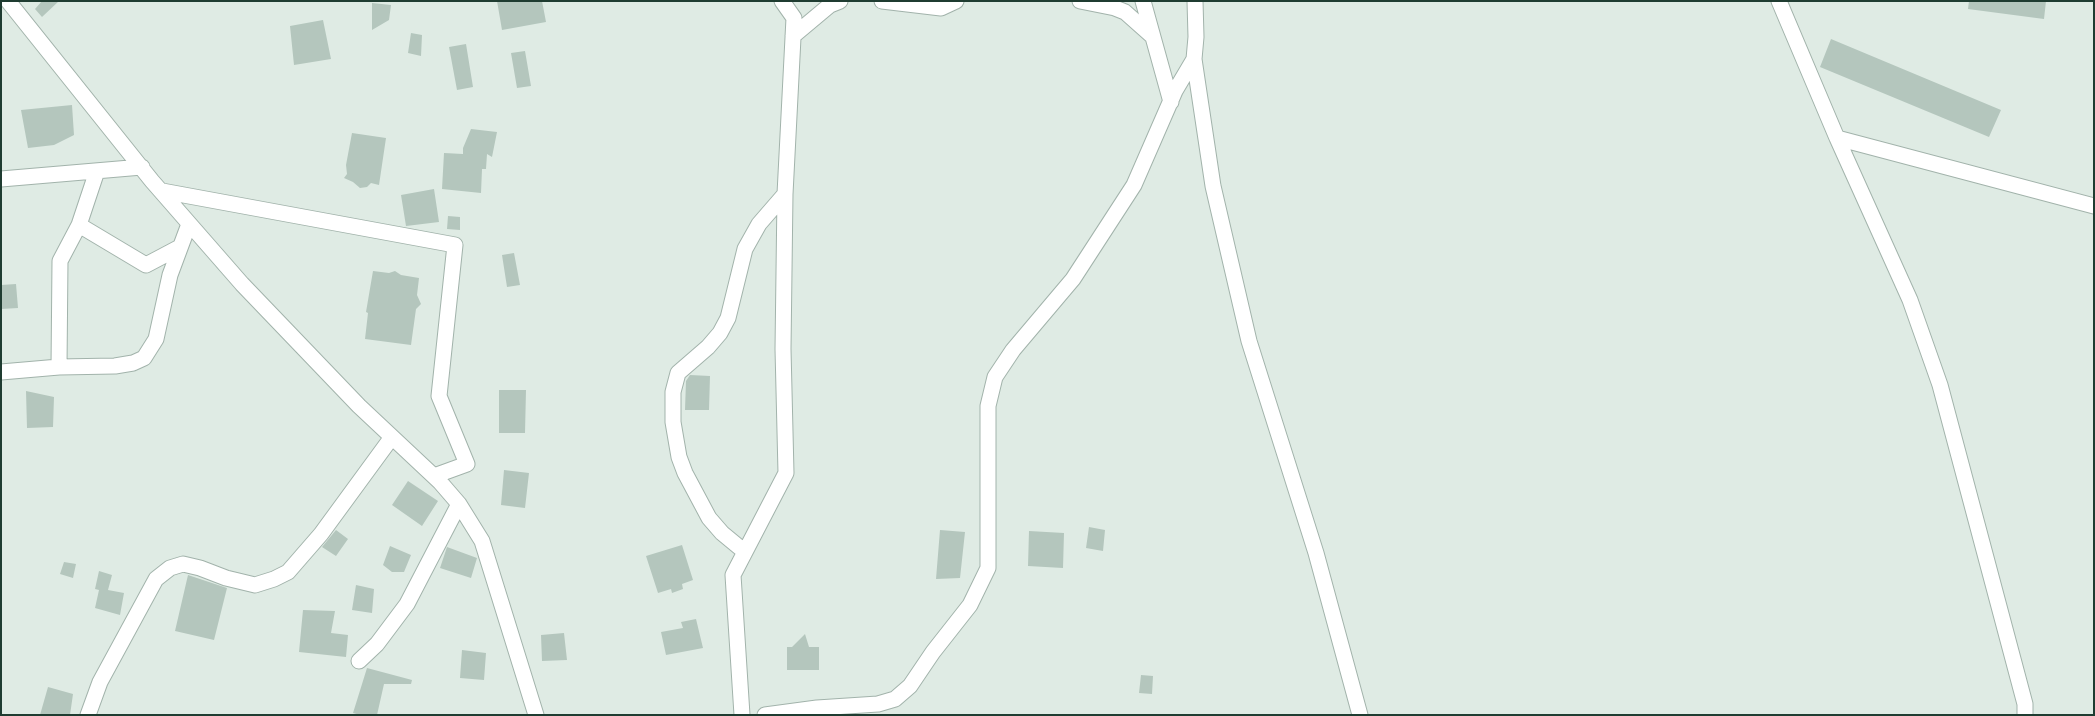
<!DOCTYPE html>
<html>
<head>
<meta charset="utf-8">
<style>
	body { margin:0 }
	#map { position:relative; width:2095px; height:716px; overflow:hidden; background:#dfebe4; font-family:"Source Sans 3",sans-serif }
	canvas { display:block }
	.frame { position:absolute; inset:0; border:2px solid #1f3c31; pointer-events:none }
</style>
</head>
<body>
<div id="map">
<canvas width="2095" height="716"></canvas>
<div class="frame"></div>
</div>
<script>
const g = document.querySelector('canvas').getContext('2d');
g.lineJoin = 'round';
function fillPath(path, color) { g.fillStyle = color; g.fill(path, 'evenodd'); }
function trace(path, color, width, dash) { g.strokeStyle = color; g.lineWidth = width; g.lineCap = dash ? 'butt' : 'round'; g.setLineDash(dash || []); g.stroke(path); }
fillPath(new Path2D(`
	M 42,1 L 59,1 L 42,17 L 35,9 Z
	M 497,1 L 542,1 L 546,22 L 502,30 Z
	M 1969,1 L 2046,1 L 2044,19 L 1968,9 Z
	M 372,3 L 391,5 L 389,20 L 372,30 Z
	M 323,20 L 331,59 L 294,65 L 290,26 Z
	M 411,33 L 422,35 L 421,56 L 408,53 Z
	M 1831,39 L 2001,110 L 1989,137 L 1820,67 Z
	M 466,44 L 473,87 L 457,90 L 449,47 Z
	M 525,51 L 531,86 L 517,88 L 511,53 Z
	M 72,105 L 74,135 L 54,145 L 28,148 L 21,110 Z
	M 471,129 L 497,132 L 492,157 L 487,154 L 486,169 L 482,169 L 481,193 L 442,189 L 444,153 L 463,154 L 463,148 Z
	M 352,133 L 386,138 L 379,185 L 371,183 L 367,187 L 360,188 L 353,182 L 344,178 L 347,174 L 346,165 Z
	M 434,189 L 439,222 L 406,226 L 401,195 Z
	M 448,216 L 460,217 L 460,230 L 447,229 Z
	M 514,253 L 520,285 L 507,287 L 502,255 Z
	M 373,271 L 389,273 L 395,271 L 401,275 L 419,278 L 417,295 L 421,304 L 416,309 L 411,345 L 365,339 L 368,313 L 366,312 Z
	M 16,284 L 18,308 L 1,309 L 1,285 Z
	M 690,375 L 710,376 L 709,410 L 685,410 L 686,381 Z
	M 499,390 L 526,390 L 525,433 L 499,433 Z
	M 26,391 L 54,397 L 53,427 L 27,428 Z
	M 504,470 L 529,473 L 525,508 L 501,505 Z
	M 408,481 L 438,501 L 422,526 L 392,505 Z
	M 1089,527 L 1105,530 L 1103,551 L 1086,548 Z
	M 336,530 L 348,539 L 336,556 L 322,547 Z
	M 940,530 L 965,532 L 960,578 L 936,579 Z
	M 1029,531 L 1064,533 L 1063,568 L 1028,566 Z
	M 682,545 L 693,580 L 682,584 L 683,589 L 672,593 L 671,589 L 658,593 L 646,556 Z
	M 390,546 L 411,555 L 404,572 L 392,572 L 383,565 Z
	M 447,547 L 477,558 L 471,578 L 440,568 Z
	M 64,562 L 76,564 L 73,578 L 60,574 Z
	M 99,571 L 112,575 L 108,590 L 124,593 L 120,615 L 95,608 L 99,590 L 95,589 Z
	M 188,575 L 227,588 L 214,640 L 175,631 Z
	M 356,585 L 374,589 L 372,613 L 352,610 Z
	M 303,610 L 335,611 L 331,633 L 348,635 L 346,657 L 299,652 Z
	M 696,619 L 703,648 L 666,655 L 661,632 L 683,628 L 681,622 Z
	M 564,633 L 567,660 L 542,661 L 541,635 Z
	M 805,634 L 809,647 L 819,647 L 819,670 L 787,670 L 787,647 L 792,647 Z
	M 462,650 L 486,653 L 484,680 L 460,678 Z
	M 367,668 L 412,680 L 411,684 L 384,684 L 377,715 L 360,715 L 353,713 Z
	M 1141,675 L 1153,676 L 1152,694 L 1139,693 Z
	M 48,687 L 73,694 L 70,715 L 40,715 Z`), '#b4c6bd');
const minor = new Path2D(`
	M 8,1 L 152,181 L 242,284 L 359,406 L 440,482 L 459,504 L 482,541 L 536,715
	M 882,1 L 941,8 L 956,1
	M 1080,1 L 1115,8 L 1125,12 L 1152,36
	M 1143,1 L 1171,102
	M 1779,1 L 1837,138 L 1910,300 L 1940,385 L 2025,704 L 2025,715
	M 793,36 L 830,5 L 840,1
	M 1194,59 L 1213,186 L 1249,341 L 1316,553 L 1360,715
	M 1837,138 L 2094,206
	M 97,171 L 79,225 L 146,265 L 180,247
	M 1,179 L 142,167
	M 162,191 L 455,245 L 439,396 L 467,464 L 434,476
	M 59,367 L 60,261 L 79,225
	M 1,372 L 59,367 L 115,366 L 133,363 L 144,358 L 156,339 L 170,275 L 189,224
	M 745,552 L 722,533 L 709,518 L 685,473 L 679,457 L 673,422 L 673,392 L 678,373 L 708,347 L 720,333 L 728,318 L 745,249 L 759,224 L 785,194
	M 359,661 L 377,644 L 407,604 L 459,504
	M 88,715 L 100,682 L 156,579 L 170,568 L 183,564 L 200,568 L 226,578 L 255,585 L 274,579 L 288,572 L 321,534 L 392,437
	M 742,715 L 733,575 L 786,473 L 783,349 L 785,194 L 794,18 L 782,1
	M 765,715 L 817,708 L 878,704 L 895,699 L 910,686 L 933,652 L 970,605 L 988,568 L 988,406 L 995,377 L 1013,350 L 1073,279 L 1134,185 L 1175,91 L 1194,59 L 1196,37 L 1195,1`);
trace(minor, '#a2b3ab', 17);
trace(minor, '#fff', 15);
</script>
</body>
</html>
